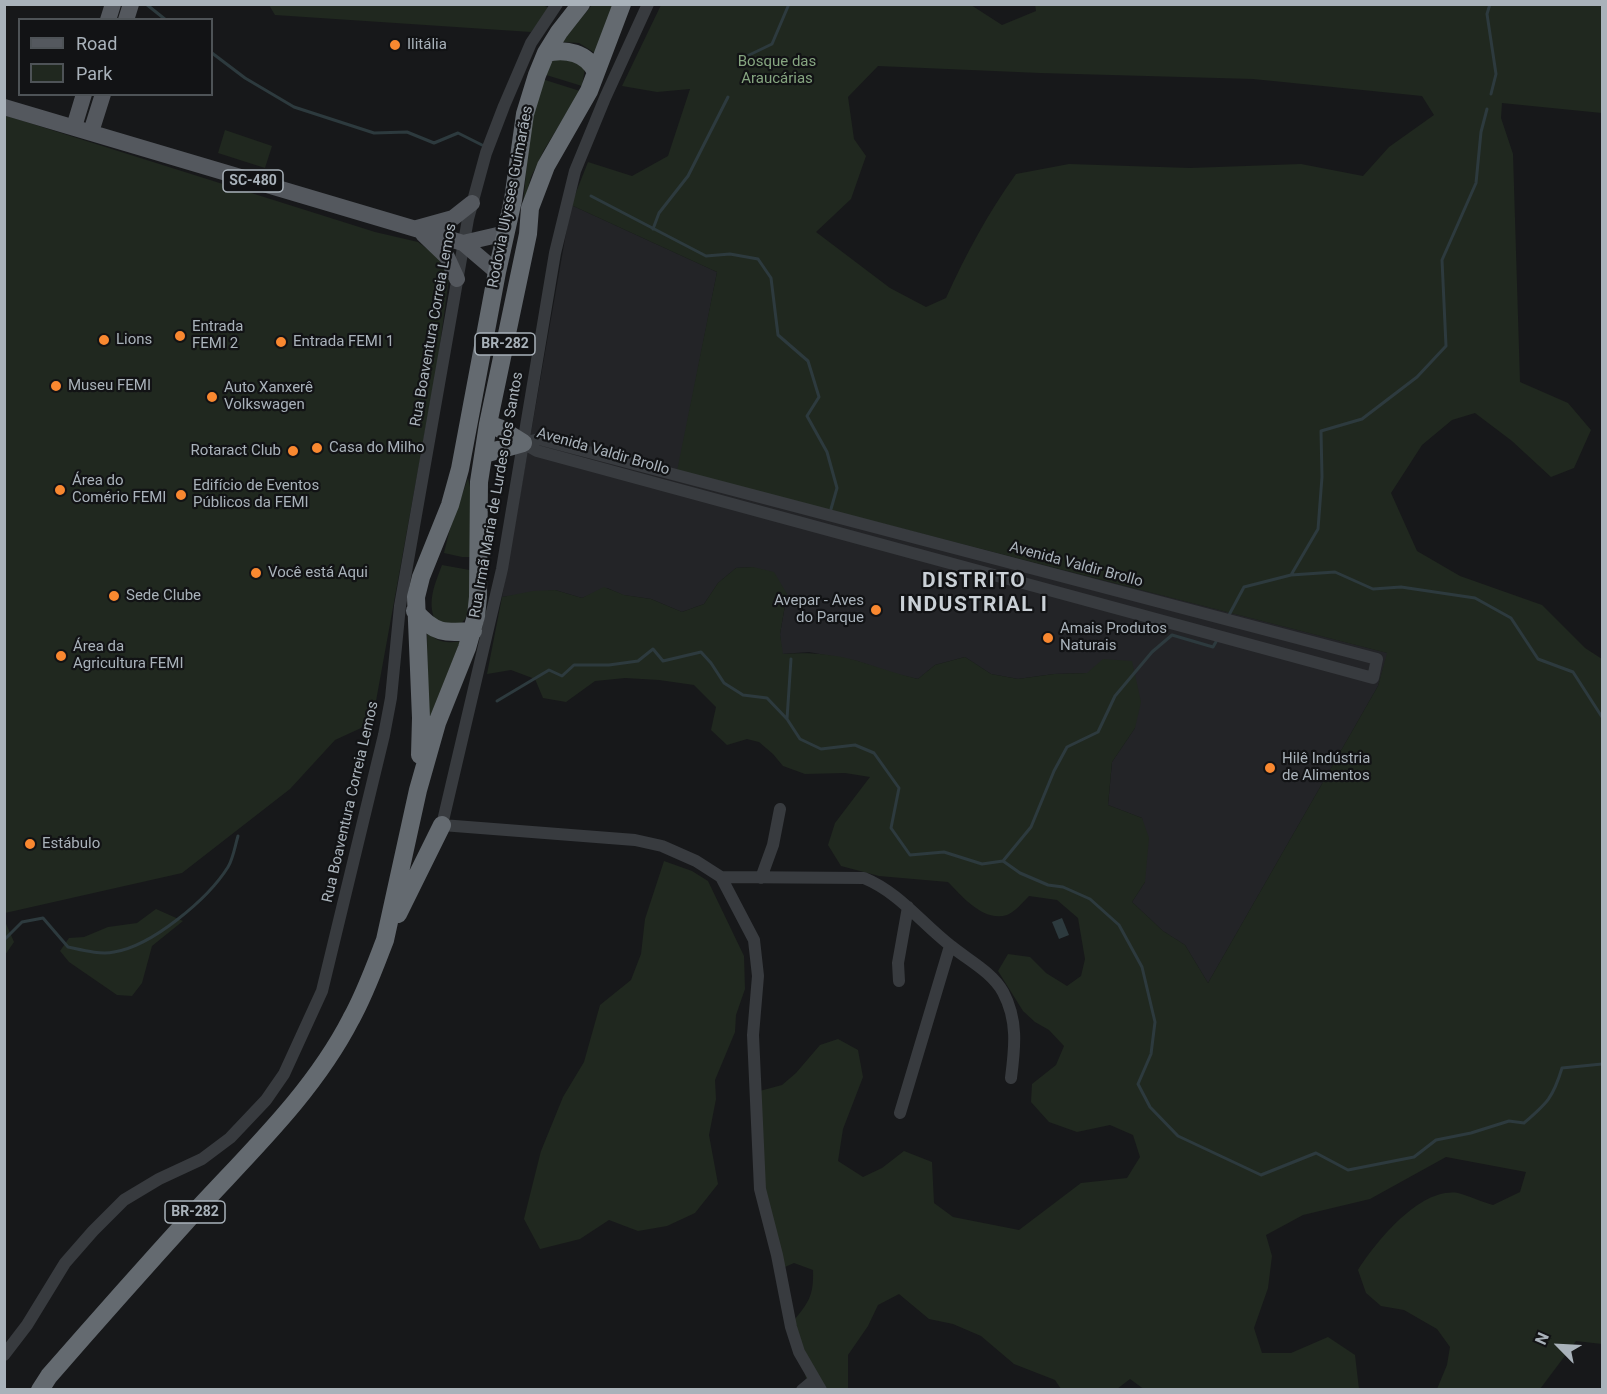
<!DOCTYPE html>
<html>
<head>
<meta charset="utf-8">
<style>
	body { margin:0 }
	#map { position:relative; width:1607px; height:1394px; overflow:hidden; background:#17181a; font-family:Roboto,sans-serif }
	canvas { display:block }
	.frame { position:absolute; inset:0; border:6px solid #a9b2ba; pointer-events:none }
	.legend { position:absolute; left:18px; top:18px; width:195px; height:78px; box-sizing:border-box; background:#121315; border:2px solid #4e5357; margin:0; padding:8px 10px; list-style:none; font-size:18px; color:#a9b2ba }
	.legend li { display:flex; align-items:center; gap:12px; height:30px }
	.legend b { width:30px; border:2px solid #4e5357 }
	.north { position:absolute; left:1529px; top:1316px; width:60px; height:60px; -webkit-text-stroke:4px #121315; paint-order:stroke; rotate:294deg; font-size:16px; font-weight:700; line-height:24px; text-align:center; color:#a9b2ba }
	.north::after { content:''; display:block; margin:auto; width:21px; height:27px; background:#a9b2ba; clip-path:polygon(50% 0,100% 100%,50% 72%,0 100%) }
</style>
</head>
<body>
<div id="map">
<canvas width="1607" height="1394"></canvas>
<div class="frame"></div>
<ul class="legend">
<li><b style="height:8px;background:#54585e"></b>Road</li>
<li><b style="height:16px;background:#20281f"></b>Park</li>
</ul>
<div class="north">N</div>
</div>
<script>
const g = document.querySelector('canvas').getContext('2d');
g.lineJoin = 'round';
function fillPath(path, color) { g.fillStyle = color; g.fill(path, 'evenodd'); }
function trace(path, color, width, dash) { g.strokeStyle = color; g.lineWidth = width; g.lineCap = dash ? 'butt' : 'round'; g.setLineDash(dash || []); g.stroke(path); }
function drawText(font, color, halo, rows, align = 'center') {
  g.font = font + ' Roboto,sans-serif'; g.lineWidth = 4.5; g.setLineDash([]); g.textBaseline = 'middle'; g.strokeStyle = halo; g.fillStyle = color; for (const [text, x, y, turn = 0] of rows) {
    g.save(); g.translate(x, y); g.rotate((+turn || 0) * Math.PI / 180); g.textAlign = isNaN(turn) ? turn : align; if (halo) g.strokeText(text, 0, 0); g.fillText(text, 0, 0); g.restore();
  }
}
fillPath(new Path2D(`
	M 571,205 L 717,272 L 678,471 L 1388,653 L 1378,686 L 1208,983 L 1185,945 L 1163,931 L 1132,902 L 1145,882 L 1142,818 L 1108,805 L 1112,762 L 1135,728 L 1087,673 L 1054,674 L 1018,679 L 991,674 L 965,657 L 935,665 L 918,679 L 892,673 L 857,661 L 809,652 L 782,654 L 780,634 L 787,594 L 753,567 L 736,568 L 718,583 L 704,604 L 682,612 L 651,599 L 623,595 L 607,588 L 582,598 L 555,590 L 502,597 Z`), '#232427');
fillPath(new Path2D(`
	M 539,4 L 550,8 L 531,32 L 275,15 L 269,5 Z
	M 1035,4 L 1602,5 L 1602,113 L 1502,103 L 1501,118 L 1513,154 L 1520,382 L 1568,403 L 1591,430 L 1574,468 L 1551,477 L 1512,441 L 1475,413 L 1452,420 L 1422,445 L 1391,493 L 1417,551 L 1460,576 L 1542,605 L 1585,648 L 1602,659 L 1602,1344 L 1576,1341 L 1540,1389 L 1437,1389 L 1447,1365 L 1450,1347 L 1437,1329 L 1404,1310 L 1381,1306 L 1366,1293 L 1358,1270 C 1376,1242 1420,1187 1458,1193 C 1469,1196 1482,1202 1493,1205 L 1520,1192 L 1526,1172 L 1446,1157 L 1370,1199 L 1303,1215 L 1266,1235 L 1272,1256 L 1268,1288 L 1254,1328 L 1262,1353 L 1291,1353 L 1328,1337 L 1355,1355 L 1359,1389 L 1145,1390 L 1130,1379 L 1117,1389 L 1061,1389 L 1055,1380 L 1014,1364 L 981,1336 L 953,1324 L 929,1319 L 899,1294 L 878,1305 L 868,1326 L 848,1355 L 848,1389 L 816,1389 L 806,1378 L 792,1323 C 808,1303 814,1297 813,1270 L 794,1263 L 778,1270 L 760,1203 L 756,1092 L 782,1085 L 796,1073 L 820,1045 L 838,1039 L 858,1050 L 863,1077 L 843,1129 L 838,1161 L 863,1177 L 882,1168 L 904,1151 L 932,1162 L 934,1203 L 953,1217 L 1019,1230 L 1081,1183 L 1127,1178 L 1140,1157 L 1133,1135 L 1110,1125 L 1077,1132 L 1049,1122 L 1031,1102 L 1032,1084 L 1056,1065 L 1064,1046 L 1049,1030 L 1035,1022 L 1023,1011 L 998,971 L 1008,954 L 1030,957 L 1046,973 L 1067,986 L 1081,976 L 1085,959 L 1078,918 L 1057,900 L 1029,896 C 1023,902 1015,912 1007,915 C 983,922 963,897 948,882 L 879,876 L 841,866 L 828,845 L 835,823 L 870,777 L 845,773 L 805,774 L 783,766 L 773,754 L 759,742 L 747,739 L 727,745 L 711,730 L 716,707 L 694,685 L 659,680 L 625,678 L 595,681 L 566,702 L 543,698 L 535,679 L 511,670 L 487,674 L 502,597 L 533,591 L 555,590 L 582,598 L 604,587 L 624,595 L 651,599 L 682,612 L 704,604 L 718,583 L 736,568 L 753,567 L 774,572 L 787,594 L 780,634 L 783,654 C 808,652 834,654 858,661 C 878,667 897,674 918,679 L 935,665 L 965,657 L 991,674 L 1018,679 L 1054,674 L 1087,673 L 1103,659 L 1132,661 L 1141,702 L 1135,728 L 1112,762 L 1108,805 L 1142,818 L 1149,838 L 1145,882 L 1132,902 L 1163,931 L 1185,945 L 1208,983 L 1378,686 L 1387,653 L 677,471 L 717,272 L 571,205 L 588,162 L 632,176 L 668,156 L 690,89 L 657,92 L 622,86 L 661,5 L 971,5 L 1002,25 L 1036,11 ZM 878,66 L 1040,73 L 1253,79 L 1422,96 L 1434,115 L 1389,147 L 1363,176 L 1301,164 L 1190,168 L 1069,164 L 1016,174 C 988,213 966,254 946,298 L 926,307 L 890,288 L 816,232 L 851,199 L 866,156 L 854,139 L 848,97 Z
	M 592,5 L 613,5 L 598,55 L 579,43 L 562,42 Z
	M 563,56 L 585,68 L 582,86 L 543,74 L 551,62 Z
	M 542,79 L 580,91 L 544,150 L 531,177 L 523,206 L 530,128 Z
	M 4,115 L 375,232 L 418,242 L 438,257 L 449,278 L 438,360 L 372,723 L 335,740 L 290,789 L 182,873 L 5,913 Z
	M 225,130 L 272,146 L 265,168 L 218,153 Z
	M 468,478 L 473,501 L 476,557 L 462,557 L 444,553 L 450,529 Z
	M 442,565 L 475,571 C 473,585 473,625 454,626 C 448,626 441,622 435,620 C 427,601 435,584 442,565 Z
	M 427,630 C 436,644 448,643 464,641 L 428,738 Z
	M 664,861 L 692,871 L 708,881 L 744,956 L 745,989 L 736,1015 L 735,1032 L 715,1080 L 716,1099 L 709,1135 L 718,1184 L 695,1213 L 667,1226 L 638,1231 L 609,1220 L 580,1239 L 540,1249 L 524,1219 L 541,1151 L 563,1097 L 584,1062 L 600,1005 L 631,980 L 641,954 L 645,919 Z
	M 156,909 L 183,921 L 152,946 L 142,983 L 132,996 L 117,995 L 69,962 L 60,951 L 69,938 L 84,937 L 108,927 L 137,923 Z
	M 4,919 L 14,942 L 5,955 L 4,955 Z`), '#20281f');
fillPath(new Path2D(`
	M 1062,918 L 1069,935 L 1059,939 L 1052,922 Z`), '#2d3a3e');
trace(new Path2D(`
	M 146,4 L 166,20
	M 1490,4 L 1487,14 L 1496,74 L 1491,94
	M 212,53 L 245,78 L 294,107 L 374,133 L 407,132 L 434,143 L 458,133 L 482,145
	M 742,60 L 743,58 L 772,44 L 789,4
	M 591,196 L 706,256 L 730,254 L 758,259 L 771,278 L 778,335 L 808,361 L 819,397 L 807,416 L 827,452 L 837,488 L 831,509
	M 653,229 L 659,213 L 688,176 L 728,97
	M 1291,575 L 1335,572 L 1373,589 L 1401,587 L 1475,598 L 1511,618 L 1538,659 L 1573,672 L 1602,717
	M 1229,615 L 1244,587 L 1291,575 L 1318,529 L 1322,477 L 1321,431 L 1362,419 L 1417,377 L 1446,346 L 1442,260 L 1476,183 L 1481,132 L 1487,109
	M 497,701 L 549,670 L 562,676 L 574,665 L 609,665 L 638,661 L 653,649 L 663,661 L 701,652 L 711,663 L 724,683 L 743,695 L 767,698 L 787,719 L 800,739 L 821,749 L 855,745 L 874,753 L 899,788 L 891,828 L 910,855 L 944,852 L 982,864 L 1003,861 L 1020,873 L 1048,885 L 1063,887 L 1090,899 L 1119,925 L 1142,967 L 1155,1022 L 1151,1054 L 1138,1084 L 1150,1107 L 1178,1136 L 1261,1175 L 1316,1153 L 1348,1170 L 1414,1157 L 1436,1140 L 1471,1133 L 1509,1121 L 1524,1123 C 1547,1103 1553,1098 1562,1068 L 1602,1064
	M 787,719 L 791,659
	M 1003,861 L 1031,827 L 1054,771 L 1067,747 L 1098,732 L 1115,696 L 1152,652 L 1172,635 L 1213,647 L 1217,640
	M 4,940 L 22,922 L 43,918 L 68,947 C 82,950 100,955 114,952 C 152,946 208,899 228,867 C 233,859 235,846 238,836`), '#2d3a3e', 3);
trace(new Path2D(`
	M 648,4 L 605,98 L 575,171 L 555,253 L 502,569 L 442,825 L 635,840 L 662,846 L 696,861 L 721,877 L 754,940 L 758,976 L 753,1035 L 760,1189 L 777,1255 L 791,1327 L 799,1352 L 821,1390
	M 539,439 L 1377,659 L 1373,678 L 537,451 L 523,443 Z
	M 721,877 L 864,878 C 900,893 921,923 951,946 C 968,960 992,972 1003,992 C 1018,1020 1015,1047 1011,1078
	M 761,878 L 773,845 L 780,809
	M 899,981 L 898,963 L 908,907
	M 900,1113 L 950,946
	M 4,1355 L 27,1325 L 65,1263 L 93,1231 L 124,1200 L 159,1179 L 202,1159 L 230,1138 L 266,1100 L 284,1074 L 322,991 L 384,735 L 391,698 L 400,606 L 468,219 L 486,153 L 504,106 L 531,43 L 557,4
	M 802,1390 L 814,1380`), '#383b3f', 12);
trace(new Path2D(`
	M 108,20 L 113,4
	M 126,20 L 131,4
	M 4,107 L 463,243 L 497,272
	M 74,127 L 84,94
	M 91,132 L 103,94
	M 417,228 L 453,218 L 472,203
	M 423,234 L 447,257 L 457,279
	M 463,243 L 506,233`), '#54585e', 16);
trace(new Path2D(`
	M 546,53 C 566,48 587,53 596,72
	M 488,424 L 499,428 L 523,443
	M 484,454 L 523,443
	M 415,611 C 434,634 445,633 473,631
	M 420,755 L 421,718 L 416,597 L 421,577 L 450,505 L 460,469 L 497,272 L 513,200 L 525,114 L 537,75 L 546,53 L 559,32 L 581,4
	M 398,914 L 442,825
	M 40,1390 L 49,1376 C 97,1321 145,1267 194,1213 C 250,1152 313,1093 351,1019 C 365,994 375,966 385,940 L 418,790 L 437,723 L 467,648 L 476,616 L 478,597 L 479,482 L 488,424 L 528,234 L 530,208 L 546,166 L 589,91 L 622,4`), '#646a70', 18);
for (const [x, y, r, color] of [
	[395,45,6,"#f98830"],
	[180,336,6,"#f98830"],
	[104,340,6,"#f98830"],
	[281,342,6,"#f98830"],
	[56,386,6,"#f98830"],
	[212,397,6,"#f98830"],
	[317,448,6,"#f98830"],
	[293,451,6,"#f98830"],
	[60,490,6,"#f98830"],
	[181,495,6,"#f98830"],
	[256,573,6,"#f98830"],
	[114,596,6,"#f98830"],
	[876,610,6,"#f98830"],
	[1048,638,6,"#f98830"],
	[61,656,6,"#f98830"],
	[1270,768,6,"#f98830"],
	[30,844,6,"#f98830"]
]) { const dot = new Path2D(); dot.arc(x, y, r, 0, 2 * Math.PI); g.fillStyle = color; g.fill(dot); trace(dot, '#121315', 2); }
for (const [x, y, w] of [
	[253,181,60],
	[505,344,60],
	[195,1212,60]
]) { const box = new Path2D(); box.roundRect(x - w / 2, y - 11, w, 22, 4.5); g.fillStyle = '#121315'; g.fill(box); trace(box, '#a9b2ba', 1.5); }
drawText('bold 14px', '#a9b2ba', null, [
	["SC-480",253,181],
	["BR-282",505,344],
	["BR-282",195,1212]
]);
drawText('15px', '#a9b2ba', '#121315', [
	["Ilitália",407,45],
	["Entrada",192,327],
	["FEMI 2",192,344],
	["Lions",116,340],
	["Entrada FEMI 1",293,342],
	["Museu FEMI",68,386],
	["Auto Xanxerê",224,388],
	["Volkswagen",224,405],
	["Casa do Milho",329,448],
	["Rotaract Club",281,451,"right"],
	["Área do",72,481],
	["Comério FEMI",72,498],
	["Edifício de Eventos",193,486],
	["Públicos da FEMI",193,503],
	["Você está Aqui",268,573],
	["Sede Clube",126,596],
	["Avepar - Aves",864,601,"right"],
	["do Parque",864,618,"right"],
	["Amais Produtos",1060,629],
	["Naturais",1060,646],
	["Área da",73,647],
	["Agricultura FEMI",73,664],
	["Hilê Indústria",1282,759],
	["de Alimentos",1282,776],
	["Estábulo",42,844]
], 'left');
drawText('15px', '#86a680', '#121315', [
	["Bosque das",777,62],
	["Araucárias",777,79]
]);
drawText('15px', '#a9b2ba', '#121315', [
	["Rodovia Ulysses Guimarães",511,197,-79],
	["Rua Boaventura Correia Lemos",434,325,-80],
	["Avenida Valdir Brollo",603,452,16],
	["Rua Irmã Maria de Lurdes dos Santos",497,495,-80],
	["Avenida Valdir Brollo",1076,565,15],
	["Rua Boaventura Correia Lemos",351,802,-77]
]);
g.letterSpacing = '1.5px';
drawText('bold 21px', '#cad0d6', '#121315', [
	["DISTRITO",974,582],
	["INDUSTRIAL I",974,606]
]);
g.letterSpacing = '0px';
</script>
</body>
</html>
